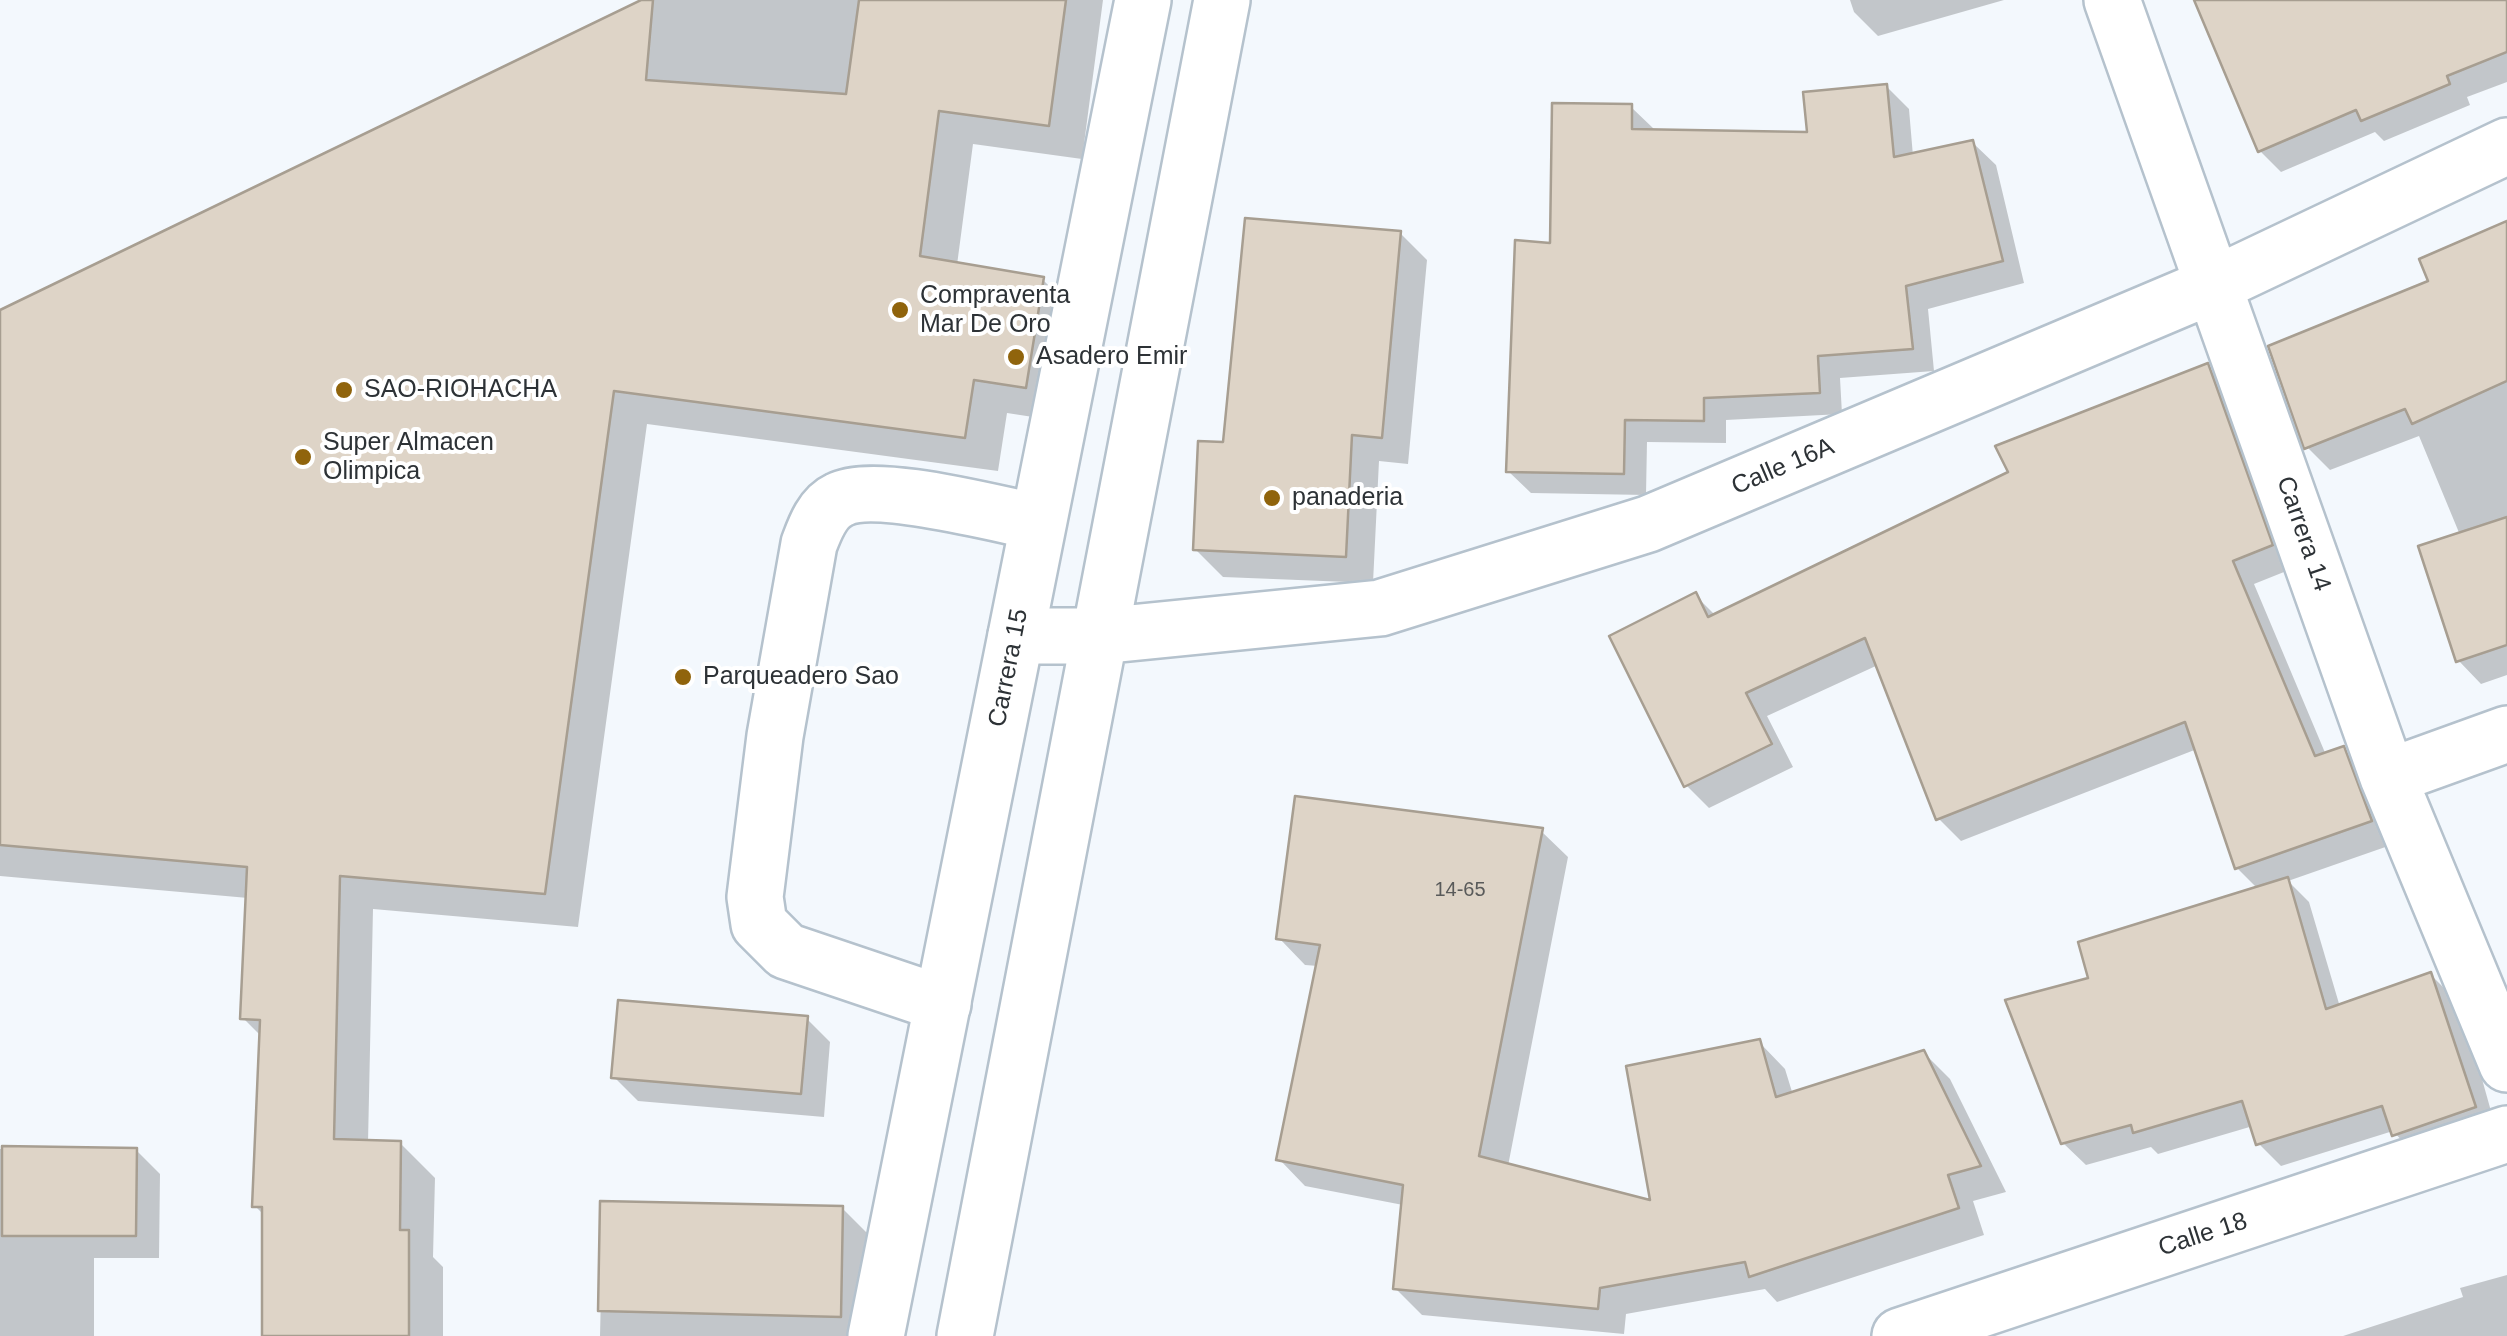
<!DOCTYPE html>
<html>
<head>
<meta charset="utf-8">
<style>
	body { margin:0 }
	canvas { display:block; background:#f3f8fd }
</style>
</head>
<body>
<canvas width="2507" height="1336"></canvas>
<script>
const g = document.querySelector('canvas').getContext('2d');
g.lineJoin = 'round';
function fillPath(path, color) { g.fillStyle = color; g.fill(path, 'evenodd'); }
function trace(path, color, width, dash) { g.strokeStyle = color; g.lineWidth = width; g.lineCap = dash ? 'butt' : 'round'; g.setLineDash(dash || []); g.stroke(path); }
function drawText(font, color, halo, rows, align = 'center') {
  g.font = font + ' Arial,sans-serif'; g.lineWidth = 8; g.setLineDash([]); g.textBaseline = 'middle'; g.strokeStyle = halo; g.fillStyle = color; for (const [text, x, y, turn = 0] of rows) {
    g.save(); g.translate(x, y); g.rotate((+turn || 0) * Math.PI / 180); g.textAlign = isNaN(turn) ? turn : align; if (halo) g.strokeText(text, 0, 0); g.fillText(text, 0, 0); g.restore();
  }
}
fillPath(new Path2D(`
	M 647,0 L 1103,0 L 1082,159 L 973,144 L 957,265 L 1043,280 L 1078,314 L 1059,421 L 1007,413 L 998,471 L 647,424 L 578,927 L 373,909 L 368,1143 L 400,1143 L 435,1178 L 433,1257 L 443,1267 L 443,1336 L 265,1336 L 264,1215 L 255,1206 L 261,1036 L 243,1018 L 248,898 L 0,876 L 0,313 Z
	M 1850,0 L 2004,0 L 1878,36 L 1854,12 Z
	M 2197,0 L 2507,0 L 2507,82 L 2467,97 L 2470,105 L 2384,141 L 2375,132 L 2281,172 L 2260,151 Z
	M 1886,86 L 1909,109 L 1913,156 L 1973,143 L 1996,165 L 2024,283 L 1928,309 L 1934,371 L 1840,378 L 1842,414 L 1726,420 L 1726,443 L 1647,442 L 1646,495 L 1531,493 L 1508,471 L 1552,246 L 1631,107 L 1654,129 L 1809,135 Z
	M 2507,224 L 2507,675 L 2481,684 L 2458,660 L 2460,535 L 2419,436 L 2330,470 L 2307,447 L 2432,282 Z
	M 1400,233 L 1427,260 L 1408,464 L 1379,461 L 1373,583 L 1223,577 L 1196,550 L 1225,444 Z
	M 2207,366 L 2230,389 L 2294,568 L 2254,584 L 2326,755 L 2343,749 L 2366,772 L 2394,844 L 2288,881 L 2309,902 L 2340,1007 L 2431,975 L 2453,997 L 2490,1077 L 2482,1079 L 2496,1129 L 2416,1156 L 2393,1131 L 2281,1166 L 2259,1144 L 2253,1126 L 2158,1154 L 2151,1147 L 2086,1165 L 2063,1143 L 2091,979 L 2258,889 L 2237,868 L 2197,749 L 1961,841 L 1938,818 L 1878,665 L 1767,716 L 1793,767 L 1709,808 L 1686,785 L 1695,595 L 1716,616 L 2011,473 Z
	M 1541,831 L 1568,857 L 1508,1166 L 1653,1203 L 1759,1042 L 1785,1069 L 1793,1095 L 1923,1052 L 1950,1079 L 2006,1192 L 1973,1201 L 1984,1235 L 1777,1302 L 1765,1289 L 1626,1314 L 1624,1334 L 1422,1315 L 1395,1288 L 1403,1205 L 1305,1186 L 1279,1159 L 1318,966 L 1305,965 L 1279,938 Z
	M 806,1018 L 830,1042 L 824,1117 L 638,1101 L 614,1077 Z
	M 0,1149 L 136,1150 L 160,1174 L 159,1258 L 94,1258 L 94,1336 L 0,1336 Z
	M 603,1204 L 842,1208 L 876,1242 L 875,1336 L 600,1336 Z
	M 2507,1275 L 2507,1336 L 2343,1336 L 2463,1297 L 2460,1288 Z`), '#0003');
const building = new Path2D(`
	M 641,0 L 653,0 L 646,80 L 846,94 L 859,0 L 1066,0 L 1049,126 L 939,111 L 920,256 L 1044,277 L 1026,388 L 974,380 L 965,438 L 614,391 L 545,894 L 340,876 L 334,1139 L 401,1141 L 400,1230 L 409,1230 L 409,1336 L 262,1336 L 262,1207 L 252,1207 L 260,1020 L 240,1019 L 247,867 L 0,845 L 0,310 Z
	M 2194,0 L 2507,0 L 2507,52 L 2447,76 L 2450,84 L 2361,121 L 2356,110 L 2258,152 Z
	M 1887,84 L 1894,157 L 1973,140 L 2003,261 L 1906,286 L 1913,349 L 1818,356 L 1820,393 L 1704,398 L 1704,421 L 1625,420 L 1624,474 L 1506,472 L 1515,240 L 1550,243 L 1552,103 L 1632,104 L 1632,129 L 1807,132 L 1803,92 Z
	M 1245,218 L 1401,231 L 1382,438 L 1352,435 L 1346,557 L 1193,550 L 1198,441 L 1223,442 Z
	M 2507,221 L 2507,381 L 2412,424 L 2405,409 L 2304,449 L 2268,346 L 2428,281 L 2419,259 Z
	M 2208,363 L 2273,545 L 2233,561 L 2315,756 L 2344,746 L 2372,821 L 2235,869 L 2185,722 L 1936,820 L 1865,638 L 1746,693 L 1772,744 L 1684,787 L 1609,636 L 1696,592 L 1708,617 L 2008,472 L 1995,446 Z
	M 2507,517 L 2507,645 L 2456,662 L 2418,546 Z
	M 1295,796 L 1543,828 L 1479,1156 L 1650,1200 L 1626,1066 L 1760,1039 L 1776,1097 L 1924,1050 L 1981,1166 L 1948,1175 L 1959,1208 L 1749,1277 L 1745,1262 L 1600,1288 L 1598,1309 L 1393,1289 L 1403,1185 L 1276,1160 L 1320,945 L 1276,939 Z
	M 2288,877 L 2326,1009 L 2431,972 L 2476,1107 L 2392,1136 L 2382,1106 L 2256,1145 L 2242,1101 L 2133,1133 L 2131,1125 L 2061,1144 L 2005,1000 L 2088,978 L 2078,942 Z
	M 618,1000 L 808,1016 L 801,1094 L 611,1078 Z
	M 2,1146 L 137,1148 L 136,1236 L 2,1236 Z
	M 600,1201 L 843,1206 L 841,1317 L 598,1311 Z`);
fillPath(building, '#ded4c7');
trace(building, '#a79e91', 2.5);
const minor = new Path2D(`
	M 2112,0 L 2388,777 L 2507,1064
	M 1016,636 L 1100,636 L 1380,608 L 1648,524 L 2216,284 L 2507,146
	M 2388,777 L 2507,734
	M 943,1004 L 786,951 L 759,924 L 755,897 L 775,736 L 809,544 C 815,528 822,508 839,500 C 874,481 996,514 1038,522
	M 965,1336 L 1222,0
	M 1900,1336 L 2507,1134`);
const major = new Path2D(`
	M 876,1336 L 1143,0`);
trace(minor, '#b5c2cd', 60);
trace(major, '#b5c2cd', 60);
trace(minor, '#fff', 55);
trace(major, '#fff', 55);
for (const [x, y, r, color] of [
	[900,310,10,"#90640c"],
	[1016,357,10,"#90640c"],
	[344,390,10,"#90640c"],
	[303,457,10,"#90640c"],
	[1272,498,10,"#90640c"],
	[683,677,10,"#90640c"]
]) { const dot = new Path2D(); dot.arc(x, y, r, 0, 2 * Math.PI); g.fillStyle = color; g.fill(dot); trace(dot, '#fff', 4); }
drawText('20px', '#595a5a', null, [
	["14-65",1460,890]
]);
drawText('25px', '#2d3236', '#fff', [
	["Compraventa",920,296],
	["Mar De Oro",920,325],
	["Asadero Emir",1036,357],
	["SAO-RIOHACHA",364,390],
	["Super Almacen",323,443],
	["Olimpica",323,472],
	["panaderia",1292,498],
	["Parqueadero Sao",703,677]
], 'left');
drawText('25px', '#2d3236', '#fff', [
	["Calle 16A",1783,467,-23],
	["Carrera 14",2303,534,71],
	["Carrera 15",1009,668,-79],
	["Calle 18",2203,1235,-18]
]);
</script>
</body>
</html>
